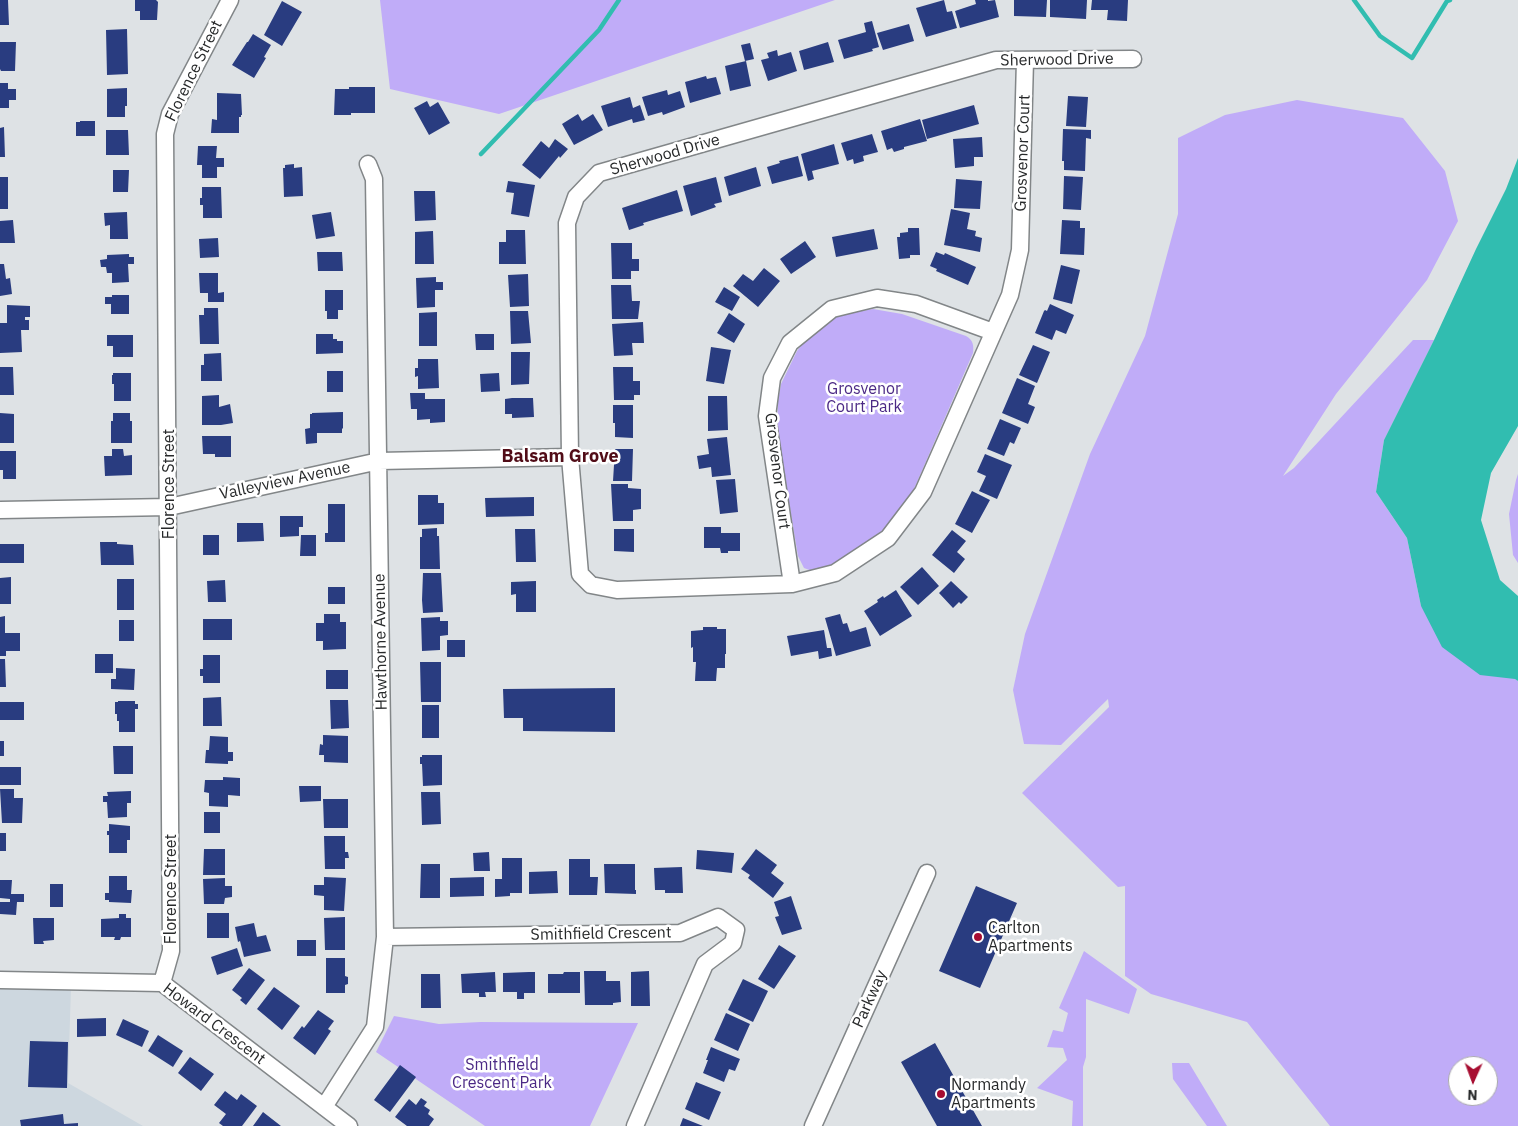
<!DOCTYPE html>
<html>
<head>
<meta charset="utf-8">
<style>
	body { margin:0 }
	#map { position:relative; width:1518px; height:1126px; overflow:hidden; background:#dee2e5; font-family:"IBM Plex Sans",sans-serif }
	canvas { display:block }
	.north { position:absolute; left:1448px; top:1056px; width:50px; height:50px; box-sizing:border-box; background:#fff; border:1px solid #a9a9aa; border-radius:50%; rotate:182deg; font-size:14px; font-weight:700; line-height:20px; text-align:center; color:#27292a }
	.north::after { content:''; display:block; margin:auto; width:18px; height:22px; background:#a70d31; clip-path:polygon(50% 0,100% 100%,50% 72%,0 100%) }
</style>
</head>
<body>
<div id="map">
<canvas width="1518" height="1126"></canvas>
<div class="north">N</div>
</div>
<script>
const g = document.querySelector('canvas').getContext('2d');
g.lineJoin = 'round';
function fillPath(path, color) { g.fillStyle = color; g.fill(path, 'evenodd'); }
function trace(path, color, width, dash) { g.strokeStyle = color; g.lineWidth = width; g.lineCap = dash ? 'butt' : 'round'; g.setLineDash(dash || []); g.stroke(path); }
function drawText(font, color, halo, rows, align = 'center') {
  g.font = font + ' "IBM Plex Sans",sans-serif'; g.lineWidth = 5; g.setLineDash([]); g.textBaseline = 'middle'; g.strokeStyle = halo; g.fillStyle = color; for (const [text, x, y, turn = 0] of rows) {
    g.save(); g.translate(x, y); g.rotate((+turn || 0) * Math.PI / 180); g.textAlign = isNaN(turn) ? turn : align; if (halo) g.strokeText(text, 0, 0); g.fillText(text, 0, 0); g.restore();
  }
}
fillPath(new Path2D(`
	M 0,987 L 71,987 L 68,1083 L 143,1126 L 0,1126 Z`), '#cdd7df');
fillPath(new Path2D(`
	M 380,0 L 835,0 L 499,114 L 390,89 Z
	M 1297,100 L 1403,118 L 1445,171 L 1458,221 L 1427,280 L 1336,394 L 1283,476 L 1294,468 L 1413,340 L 1434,340 L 1384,440 L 1376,492 L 1407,538 L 1421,606 L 1518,681 L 1518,1126 L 1330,1126 L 1247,1022 L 1151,994 L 1125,976 L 1125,886 L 1118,887 L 1022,793 L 1109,707 L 1108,699 L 1061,745 L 1024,744 L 1013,690 L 1025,634 L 1090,454 L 1145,336 L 1178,214 L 1178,138 L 1225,115 ZM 1458,1066 L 1488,1066 L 1488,1096 L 1458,1096 Z
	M 873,309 L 902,314 L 966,336 C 973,340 974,345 973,353 L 911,496 L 890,523 L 866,546 L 842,561 L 812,571 L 804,568 L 798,556 L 777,431 L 778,401 L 781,384 L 797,351 L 807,338 L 833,318 L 856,312 Z
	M 1518,474 L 1518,563 L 1513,555 L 1509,514 L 1516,480 Z
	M 1084,951 L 1137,989 L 1129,1014 L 1086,999 L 1086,1057 L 1083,1067 L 1083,1126 L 1072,1126 L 1073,1101 L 1037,1088 L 1067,1060 L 1063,1048 L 1047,1047 L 1053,1030 L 1063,1032 L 1068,1013 L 1059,1008 Z
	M 394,1016 L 439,1024 L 481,1022 L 638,1023 L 590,1126 L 485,1126 L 376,1052 Z
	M 1172,1063 L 1189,1063 L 1227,1126 L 1207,1126 L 1173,1079 Z`), '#c0acf8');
fillPath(new Path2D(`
	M 1518,158 L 1518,426 L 1491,473 L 1481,520 L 1500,580 L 1518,596 L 1518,681 L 1515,679 L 1480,675 L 1442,647 L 1421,606 L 1407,538 L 1376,492 L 1384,440 L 1434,340 L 1476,249 L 1506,189 Z`), '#31bdb0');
trace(new Path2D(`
	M 1354,0 L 1380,36 L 1412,58 L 1447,1 L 1450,0
	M 481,154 L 599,30 L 619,0`), '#31bdb0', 4.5);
fillPath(new Path2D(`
	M 0,0 L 8,0 L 9,25 L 0,25 Z
	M 135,0 L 156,0 L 158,2 L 157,20 L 140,20 L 140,11 L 135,11 Z
	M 944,0 L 947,12 L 952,11 L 957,28 L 926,37 L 916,8 Z
	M 975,0 L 988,0 L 988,1 L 995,0 L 999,17 L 960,28 L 955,11 L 976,4 Z
	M 1014,0 L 1047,0 L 1046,17 L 1014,16 Z
	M 1050,0 L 1087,0 L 1086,19 L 1050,17 Z
	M 1092,0 L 1128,0 L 1127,21 L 1107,20 L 1108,10 L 1091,10 Z
	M 282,1 L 302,12 L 282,46 L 264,35 Z
	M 872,21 L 879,47 L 872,49 L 873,51 L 844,59 L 838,40 L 866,32 L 864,23 Z
	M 909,24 L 914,41 L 883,50 L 877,33 Z
	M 127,29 L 128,74 L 107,75 L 106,30 Z
	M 253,34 L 271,45 L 264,57 L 266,58 L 254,78 L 232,65 L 247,42 L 248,42 Z
	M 0,42 L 16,42 L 15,71 L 1,71 L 0,69 Z
	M 828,42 L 834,62 L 804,70 L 799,51 Z
	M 750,43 L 754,59 L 745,61 L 741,45 Z
	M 777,50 L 778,56 L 791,52 L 797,71 L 768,81 L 761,60 L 769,58 L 767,53 Z
	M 746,61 L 751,86 L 730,91 L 725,66 Z
	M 706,76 L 707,79 L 716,77 L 721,94 L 690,103 L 685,82 Z
	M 0,83 L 8,83 L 8,89 L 16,89 L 16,100 L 9,100 L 9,108 L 0,108 Z
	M 349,87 L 375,87 L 375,113 L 351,113 L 351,115 L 334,115 L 335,89 L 349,89 Z
	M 127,88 L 127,106 L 125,106 L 125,117 L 107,117 L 107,89 Z
	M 667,90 L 668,95 L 680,91 L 685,107 L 663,115 L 662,112 L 648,116 L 642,97 Z
	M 217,93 L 241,94 L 242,115 L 241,115 L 241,117 L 239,117 L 239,133 L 211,133 L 212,119 L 217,120 Z
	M 1068,96 L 1088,97 L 1086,127 L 1066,126 Z
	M 630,97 L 633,108 L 640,105 L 645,120 L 633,123 L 632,119 L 608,127 L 601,106 Z
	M 427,101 L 430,107 L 438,102 L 450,123 L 429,135 L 414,108 Z
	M 974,105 L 979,124 L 927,139 L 922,120 Z
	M 578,114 L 582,121 L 593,114 L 603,130 L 574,145 L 562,124 Z
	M 920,119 L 927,141 L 904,147 L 904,149 L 894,152 L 892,148 L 887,150 L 881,131 Z
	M 80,121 L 95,121 L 95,136 L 76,136 L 76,122 L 80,122 Z
	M 4,127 L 5,157 L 0,157 L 0,128 Z
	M 1063,129 L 1091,130 L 1091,139 L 1086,138 L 1085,171 L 1064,170 L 1064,161 L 1062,161 Z
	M 106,130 L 128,130 L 129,155 L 106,155 Z
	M 872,134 L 878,152 L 863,156 L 864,161 L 854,164 L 853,159 L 847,161 L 841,143 Z
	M 982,137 L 983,157 L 974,157 L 974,166 L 955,168 L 953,139 Z
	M 555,139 L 568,149 L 560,158 L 559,156 L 540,179 L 522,165 L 541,141 L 549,148 Z
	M 834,144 L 839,164 L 812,171 L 814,179 L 808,181 L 801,154 Z
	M 198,146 L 217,146 L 216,158 L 224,158 L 224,167 L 217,167 L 217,178 L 202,178 L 202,165 L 197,165 Z
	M 798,156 L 803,176 L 772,184 L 767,167 L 780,163 L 779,161 Z
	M 294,164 L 294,168 L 302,167 L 303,196 L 284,197 L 283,168 L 285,168 L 285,165 Z
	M 756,167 L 761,186 L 729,196 L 724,177 Z
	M 113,170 L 129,170 L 128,192 L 113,192 Z
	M 1064,176 L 1083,177 L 1081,210 L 1063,209 Z
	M 0,177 L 8,177 L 8,209 L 0,209 Z
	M 716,177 L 722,202 L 714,204 L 716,207 L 691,216 L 683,186 Z
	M 956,179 L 982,181 L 980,209 L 954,208 Z
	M 508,181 L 535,185 L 529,217 L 511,214 L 514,193 L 506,192 Z
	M 202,187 L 221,187 L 222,218 L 203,218 L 203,205 L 200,205 L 200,198 L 202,198 Z
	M 677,190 L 683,211 L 643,223 L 644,225 L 629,230 L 622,208 Z
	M 414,191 L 435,191 L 436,220 L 415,221 Z
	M 951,209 L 970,213 L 967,229 L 976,231 L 975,236 L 982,238 L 980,252 L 944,245 Z
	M 127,212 L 128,239 L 110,239 L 110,225 L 105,226 L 104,213 Z
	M 331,212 L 335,236 L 316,239 L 312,215 Z
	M 13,220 L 15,243 L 0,243 L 0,221 Z
	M 1062,220 L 1080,221 L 1080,228 L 1085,228 L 1084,255 L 1060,254 Z
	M 908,228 L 919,228 L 920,255 L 910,255 L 910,258 L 899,259 L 897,237 L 900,237 L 900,233 L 908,232 Z
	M 874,229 L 878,249 L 836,257 L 832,237 Z
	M 506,230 L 525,230 L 526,264 L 499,264 L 499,242 L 506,242 Z
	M 433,231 L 434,264 L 415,264 L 415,232 Z
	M 218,238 L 219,257 L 200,258 L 199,239 Z
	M 805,241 L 816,257 L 791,274 L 780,259 Z
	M 611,243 L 632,243 L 632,259 L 639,259 L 639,271 L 631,271 L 631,279 L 612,279 Z
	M 317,252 L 342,252 L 343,271 L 318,271 Z
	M 936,252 L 944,255 L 945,253 L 976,267 L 968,285 L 936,271 L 937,269 L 930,266 Z
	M 129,254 L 129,257 L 134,257 L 134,264 L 128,264 L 129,282 L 112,283 L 112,273 L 107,273 L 106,267 L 101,267 L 100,260 L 107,259 L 107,255 Z
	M 0,264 L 4,264 L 6,279 L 10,278 L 12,294 L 0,296 Z
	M 1061,265 L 1080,270 L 1072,304 L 1053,299 Z
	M 764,268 L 780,281 L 758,307 L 733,286 L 743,274 L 753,281 Z
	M 199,273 L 218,273 L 218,293 L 224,292 L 224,302 L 208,302 L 208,293 L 200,293 Z
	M 528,274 L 529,306 L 510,307 L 508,275 Z
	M 436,277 L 436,282 L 443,282 L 443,290 L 435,290 L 435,307 L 417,308 L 416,278 Z
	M 611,285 L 631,285 L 632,301 L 640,301 L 638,319 L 612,319 Z
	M 724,287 L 740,297 L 732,311 L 715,302 Z
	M 325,290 L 343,290 L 343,310 L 338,310 L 338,319 L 327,319 L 327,311 L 325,311 Z
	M 112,295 L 129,295 L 129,314 L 111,314 L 111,304 L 105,304 L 105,297 L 112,297 Z
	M 1050,304 L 1074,315 L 1066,334 L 1056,330 L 1052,340 L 1035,333 L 1044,311 L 1045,310 L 1047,311 Z
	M 7,305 L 30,306 L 30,317 L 25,317 L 25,320 L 29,320 L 29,330 L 21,330 L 22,352 L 0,353 L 0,323 L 7,323 Z
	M 204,308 L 218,308 L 219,344 L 200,344 L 199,315 L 204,315 Z
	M 510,311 L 528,311 L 531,343 L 511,344 Z
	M 437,312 L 437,346 L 419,346 L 419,313 Z
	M 729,313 L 745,324 L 734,343 L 717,333 Z
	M 643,322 L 644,343 L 632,343 L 633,355 L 614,356 L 612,324 Z
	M 316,334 L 333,334 L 333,339 L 337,339 L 337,341 L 343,341 L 343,353 L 316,354 Z
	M 475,334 L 494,334 L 494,350 L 476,350 Z
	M 107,335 L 133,335 L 133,357 L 113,357 L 113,346 L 107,346 Z
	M 1033,345 L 1050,352 L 1037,383 L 1019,375 Z
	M 711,347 L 731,350 L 724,384 L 706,381 Z
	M 511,352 L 530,352 L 529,384 L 511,385 Z
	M 221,353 L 222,381 L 201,381 L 201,365 L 204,365 L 204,354 Z
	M 418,359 L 438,359 L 439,388 L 418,389 L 418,376 L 415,377 L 415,368 L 418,368 Z
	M 0,367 L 13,367 L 14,395 L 0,395 Z
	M 613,367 L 633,367 L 633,381 L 640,381 L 640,395 L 634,395 L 634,400 L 614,400 Z
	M 327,371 L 343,371 L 343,392 L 327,392 Z
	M 113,373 L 131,373 L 131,401 L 114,401 L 114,384 L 112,384 L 112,375 L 113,375 Z
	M 499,373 L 500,391 L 481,392 L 480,374 Z
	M 1017,378 L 1035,386 L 1028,404 L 1035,407 L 1028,424 L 1002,413 Z
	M 410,393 L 425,393 L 425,399 L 445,399 L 445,422 L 430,423 L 430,419 L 417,420 L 417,409 L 411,409 Z
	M 219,395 L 219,407 L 230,404 L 233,423 L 221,425 L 202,425 L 202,396 Z
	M 708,396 L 727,396 L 728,430 L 708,431 Z
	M 512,398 L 533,398 L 534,417 L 512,418 L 512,414 L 505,414 L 505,399 Z
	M 613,405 L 633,405 L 633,438 L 615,437 L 615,423 L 613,423 Z
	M 343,412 L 343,428 L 342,429 L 342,433 L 317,433 L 317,443 L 306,444 L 305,429 L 310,428 L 310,414 L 312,414 L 312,413 Z
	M 0,413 L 14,414 L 14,443 L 0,443 Z
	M 113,413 L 130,413 L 130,421 L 132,421 L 132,443 L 111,443 L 111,421 L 113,421 Z
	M 1000,419 L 1021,428 L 1014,444 L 1010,442 L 1004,456 L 987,449 Z
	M 202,436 L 231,436 L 231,457 L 215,457 L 215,454 L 203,454 Z
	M 727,437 L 731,475 L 712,477 L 711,467 L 699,469 L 697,456 L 709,454 L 707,439 Z
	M 112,449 L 123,449 L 124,456 L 132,455 L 132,475 L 105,476 L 104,456 L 112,456 Z
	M 615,449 L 633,449 L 632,481 L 613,481 Z
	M 0,451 L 16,451 L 16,479 L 3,479 L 3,470 L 0,470 Z
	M 985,454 L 1012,465 L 997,499 L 979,491 L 986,476 L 977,472 Z
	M 735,479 L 738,512 L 720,514 L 716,480 Z
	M 611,484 L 628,484 L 628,488 L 641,489 L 641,509 L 633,510 L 633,521 L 613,521 Z
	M 972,491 L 990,500 L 972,533 L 955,524 Z
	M 418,495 L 438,495 L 438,503 L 444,503 L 444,524 L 418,525 Z
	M 534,497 L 534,516 L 486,517 L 485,498 Z
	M 328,504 L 345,504 L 345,542 L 325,542 L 325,533 L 328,533 Z
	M 280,516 L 303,516 L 303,527 L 299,527 L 299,536 L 280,537 Z
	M 237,523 L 263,523 L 264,541 L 237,542 Z
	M 704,527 L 721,527 L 721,533 L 740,533 L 740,551 L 728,551 L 728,553 L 721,553 L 720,548 L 704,548 Z
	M 437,528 L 437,536 L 439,536 L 440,569 L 420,569 L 420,537 L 422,537 L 422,529 Z
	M 515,529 L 535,529 L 536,562 L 516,562 Z
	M 614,529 L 634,529 L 634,552 L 614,551 Z
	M 952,530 L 966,541 L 957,552 L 965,559 L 954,573 L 932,555 Z
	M 203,535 L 219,535 L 219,555 L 203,555 Z
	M 301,535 L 316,535 L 316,556 L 300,556 Z
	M 100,542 L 117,542 L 117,544 L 133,545 L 134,565 L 101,565 Z
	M 0,544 L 24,544 L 24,563 L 0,563 Z
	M 922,567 L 939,586 L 918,605 L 900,587 Z
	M 423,573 L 441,573 L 443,612 L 423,613 L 422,600 Z
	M 11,577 L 11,604 L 0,604 L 0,578 Z
	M 117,579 L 134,579 L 134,610 L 117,610 Z
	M 225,580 L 226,602 L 208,602 L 207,581 Z
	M 536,581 L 536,612 L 516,612 L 516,594 L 511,595 L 511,582 Z
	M 951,581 L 968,597 L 961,604 L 959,602 L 953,608 L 939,593 Z
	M 328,587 L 345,587 L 345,604 L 328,604 Z
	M 896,590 L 912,616 L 880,636 L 864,611 L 878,602 L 877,600 L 883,596 L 884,598 Z
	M 324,614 L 340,614 L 340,622 L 346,622 L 346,649 L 323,650 L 323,641 L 316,641 L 316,623 L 324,623 Z
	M 840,614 L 843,624 L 847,623 L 850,632 L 866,627 L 871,646 L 836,656 L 825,618 Z
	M 5,616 L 5,633 L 20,633 L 20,651 L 6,651 L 6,656 L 0,656 L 0,617 Z
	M 440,617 L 440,621 L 448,621 L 448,635 L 440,636 L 440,650 L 422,651 L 421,618 Z
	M 203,619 L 232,619 L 232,640 L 203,640 Z
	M 119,620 L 134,620 L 134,641 L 119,641 Z
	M 703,627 L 717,627 L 717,629 L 726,629 L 726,654 L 725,654 L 725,668 L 717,668 L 716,681 L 695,681 L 696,662 L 693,662 L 693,647 L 691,648 L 691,631 L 703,630 Z
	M 824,630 L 827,648 L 831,648 L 832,656 L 819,659 L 818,651 L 791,656 L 787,636 Z
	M 447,640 L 465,640 L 465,657 L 447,657 Z
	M 95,654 L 113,654 L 113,673 L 95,673 Z
	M 203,655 L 220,655 L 220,683 L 203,683 L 203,676 L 200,676 L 200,669 L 203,669 Z
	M 0,659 L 5,659 L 6,687 L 0,687 Z
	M 420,662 L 441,662 L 441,702 L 421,702 Z
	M 116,668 L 135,669 L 134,690 L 111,689 L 111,679 L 116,679 Z
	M 326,670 L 348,670 L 348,689 L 326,689 Z
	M 615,688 L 615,732 L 523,731 L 523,718 L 504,718 L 503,689 Z
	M 221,697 L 222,726 L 203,726 L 203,698 Z
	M 330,700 L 348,700 L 349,728 L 331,729 Z
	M 118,701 L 135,701 L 135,704 L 138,704 L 138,709 L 135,709 L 135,732 L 119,732 L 119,721 L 117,721 L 117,714 L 115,714 L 115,702 L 118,702 Z
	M 0,702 L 24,702 L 24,720 L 0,720 Z
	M 422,705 L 439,705 L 439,738 L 422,738 Z
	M 323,735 L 348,736 L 348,763 L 324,762 L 324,755 L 319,755 L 320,744 L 323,745 Z
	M 210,736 L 228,737 L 228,752 L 233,752 L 233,761 L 228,761 L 228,764 L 205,763 L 206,750 L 209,750 Z
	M 0,741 L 4,741 L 4,756 L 0,756 Z
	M 113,746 L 133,746 L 133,774 L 114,774 Z
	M 422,755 L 442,755 L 442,785 L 423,786 L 422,764 L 420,764 L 420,757 L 422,757 Z
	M 0,767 L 21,767 L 21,785 L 0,785 Z
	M 223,777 L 240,778 L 240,796 L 228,795 L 228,807 L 209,806 L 209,793 L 204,792 L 205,780 L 223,780 Z
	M 299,786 L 321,786 L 321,801 L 300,802 Z
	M 0,789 L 14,789 L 14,798 L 23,798 L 22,823 L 2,823 Z
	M 131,791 L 131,803 L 127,803 L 127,817 L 108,818 L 107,802 L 103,802 L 103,796 L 108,796 L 107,792 Z
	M 421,792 L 440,792 L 441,824 L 422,825 Z
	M 323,799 L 348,799 L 348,828 L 324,828 Z
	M 204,812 L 220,812 L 220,833 L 204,833 Z
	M 109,824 L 130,826 L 130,840 L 127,840 L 127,853 L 109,853 L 109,835 L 107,835 L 107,831 L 109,831 Z
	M 0,833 L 6,833 L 6,851 L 0,851 Z
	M 324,836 L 345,836 L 345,852 L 348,852 L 349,858 L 345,858 L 345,869 L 325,869 Z
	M 204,849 L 225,849 L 225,875 L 203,875 Z
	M 756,849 L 777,865 L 771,873 L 784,883 L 773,898 L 748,878 L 750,875 L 741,869 Z
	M 697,850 L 734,853 L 732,873 L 696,869 Z
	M 489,852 L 490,871 L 474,871 L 473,853 Z
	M 502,858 L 522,858 L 522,893 L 510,893 L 510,896 L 495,897 L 495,879 L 502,879 Z
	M 569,859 L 590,859 L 590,877 L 598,877 L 597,895 L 569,895 Z
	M 421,864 L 440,864 L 440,898 L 420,898 Z
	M 604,864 L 635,864 L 635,890 L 636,890 L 636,894 L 605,893 Z
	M 682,867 L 683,893 L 665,893 L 665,890 L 655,890 L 654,868 Z
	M 557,871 L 558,893 L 529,894 L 529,872 Z
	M 109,876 L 127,876 L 127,890 L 132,890 L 131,903 L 109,902 L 109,900 L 105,900 L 105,893 L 109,893 Z
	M 324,877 L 346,878 L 344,911 L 324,910 L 324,896 L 314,895 L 314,885 L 324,885 Z
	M 484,877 L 484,896 L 450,897 L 450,878 Z
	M 225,878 L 225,886 L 232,886 L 232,897 L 225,898 L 224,904 L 204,904 L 203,879 Z
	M 0,880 L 12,880 L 11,894 L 24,894 L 24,902 L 17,902 L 16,915 L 0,914 L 0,902 L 10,902 L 10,899 L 0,898 Z
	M 50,884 L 63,884 L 63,907 L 50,907 Z
	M 976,886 L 1017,903 L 980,988 L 939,971 Z
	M 791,896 L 802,929 L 782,935 L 775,917 L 779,916 L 774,902 Z
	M 207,913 L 229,913 L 229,938 L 207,938 Z
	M 119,914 L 126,914 L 126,918 L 131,918 L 131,937 L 121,937 L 120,940 L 114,940 L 115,937 L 101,937 L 101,919 L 119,918 Z
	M 345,917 L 345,950 L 325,950 L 324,918 Z
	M 33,918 L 54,918 L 54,940 L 43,941 L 44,944 L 34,944 Z
	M 254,923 L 257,937 L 266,935 L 271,951 L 244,957 L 240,941 L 238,942 L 235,927 Z
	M 297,940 L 316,940 L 316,956 L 297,956 Z
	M 779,945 L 796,956 L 774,989 L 758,979 Z
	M 237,948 L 243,966 L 217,975 L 211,957 Z
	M 326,958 L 345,958 L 345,976 L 348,977 L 348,984 L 345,985 L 345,993 L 326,993 Z
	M 249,968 L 265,980 L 246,1005 L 240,1000 L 242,998 L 232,990 Z
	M 584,971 L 606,971 L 606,981 L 620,981 L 621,1002 L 613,1003 L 613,1005 L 585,1005 Z
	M 649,971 L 650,1006 L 631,1006 L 631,972 Z
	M 495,972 L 496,992 L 485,992 L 486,997 L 479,997 L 479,993 L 462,993 L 461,974 Z
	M 529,972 L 535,972 L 535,993 L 524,993 L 524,999 L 517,999 L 517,992 L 503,992 L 503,973 Z
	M 564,972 L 580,972 L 580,993 L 548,993 L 548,974 L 563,974 Z
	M 421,974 L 440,974 L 441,1008 L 421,1008 Z
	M 743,979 L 768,991 L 753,1022 L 728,1010 Z
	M 274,987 L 300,1006 L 282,1030 L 257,1009 Z
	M 318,1010 L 334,1021 L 328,1029 L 331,1031 L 315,1055 L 293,1038 L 302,1026 L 304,1028 Z
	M 726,1013 L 750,1024 L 738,1051 L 714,1040 Z
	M 106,1018 L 106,1036 L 77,1037 L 77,1019 Z
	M 123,1019 L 149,1031 L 142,1047 L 116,1035 Z
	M 158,1035 L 183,1051 L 173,1067 L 148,1051 Z
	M 30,1041 L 68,1042 L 67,1088 L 28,1087 Z
	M 935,1043 L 982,1126 L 937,1126 L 901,1062 Z
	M 711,1047 L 740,1059 L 735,1071 L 729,1069 L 724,1082 L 703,1073 L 708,1060 L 706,1060 Z
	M 190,1057 L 214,1074 L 201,1091 L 178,1073 Z
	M 400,1065 L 416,1077 L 390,1112 L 374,1100 Z
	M 696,1082 L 721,1092 L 709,1120 L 685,1109 Z
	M 225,1091 L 237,1100 L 241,1094 L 257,1106 L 242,1126 L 223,1126 L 219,1123 L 226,1114 L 214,1105 Z
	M 421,1098 L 427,1102 L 424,1106 L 430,1110 L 428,1114 L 434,1119 L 429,1126 L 407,1126 L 395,1117 L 409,1099 L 416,1105 Z
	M 263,1112 L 281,1126 L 253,1126 Z
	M 63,1114 L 64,1124 L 78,1123 L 78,1126 L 21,1126 L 20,1120 Z
	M 683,1118 L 703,1126 L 680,1126 Z`), '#293c80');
const street = new Path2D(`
	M 1025,60 L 1020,250 L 1010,295 L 923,492 L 888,538 L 835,573 L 792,584 L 617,590 L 591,585 L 580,574 L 570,457 L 567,223 L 576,197 L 599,173 L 996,60 L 1133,59
	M 0,510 L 169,507 L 379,461 L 570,457
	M 792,584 L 767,416 L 772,378 L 790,343 L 832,309 L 877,298 L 916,304 L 993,332
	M 385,937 L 680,933 L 718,917 L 736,930 L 733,943 L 705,964 L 635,1126
	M 0,980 L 162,983 L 349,1126
	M 162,983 L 171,951 L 165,134 L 170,114 L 230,0
	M 324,1107 L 375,1027 L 385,937 L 374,179 L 368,164
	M 813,1126 L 927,873`);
trace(street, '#828688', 19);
trace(street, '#fff', 16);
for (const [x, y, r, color] of [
	[978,937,5,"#a70d31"],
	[941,1094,5,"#a70d31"]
]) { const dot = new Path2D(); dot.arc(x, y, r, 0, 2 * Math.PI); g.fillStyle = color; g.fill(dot); trace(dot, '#fff', 2); }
drawText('16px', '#27292a', '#fff', [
	["Sherwood Drive",1057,60,-1],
	["Florence Street",194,71,-64],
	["Grosvenor Court",1023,153,-88],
	["Sherwood Drive",665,155,-16],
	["Grosvenor Court",777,471,83],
	["Valleyview Avenue",285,481,-12],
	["Florence Street",169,484,-90],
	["Hawthorne Avenue",381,642,-91],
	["Florence Street",171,889,-90],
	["Smithfield Crescent",601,934,-1],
	["Parkway",870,999,-66],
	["Howard Crescent",214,1024,37]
]);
drawText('16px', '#4b2985', '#fff', [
	["Grosvenor",864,389],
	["Court Park",864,407],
	["Smithfield",502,1065],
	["Crescent Park",502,1083]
]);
drawText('16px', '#27292a', '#fff', [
	["Carlton",988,928],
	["Apartments",988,946],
	["Normandy",951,1085],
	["Apartments",951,1103]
], 'left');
drawText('bold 18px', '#510c17', '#fff', [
	["Balsam Grove",560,457]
]);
</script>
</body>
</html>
